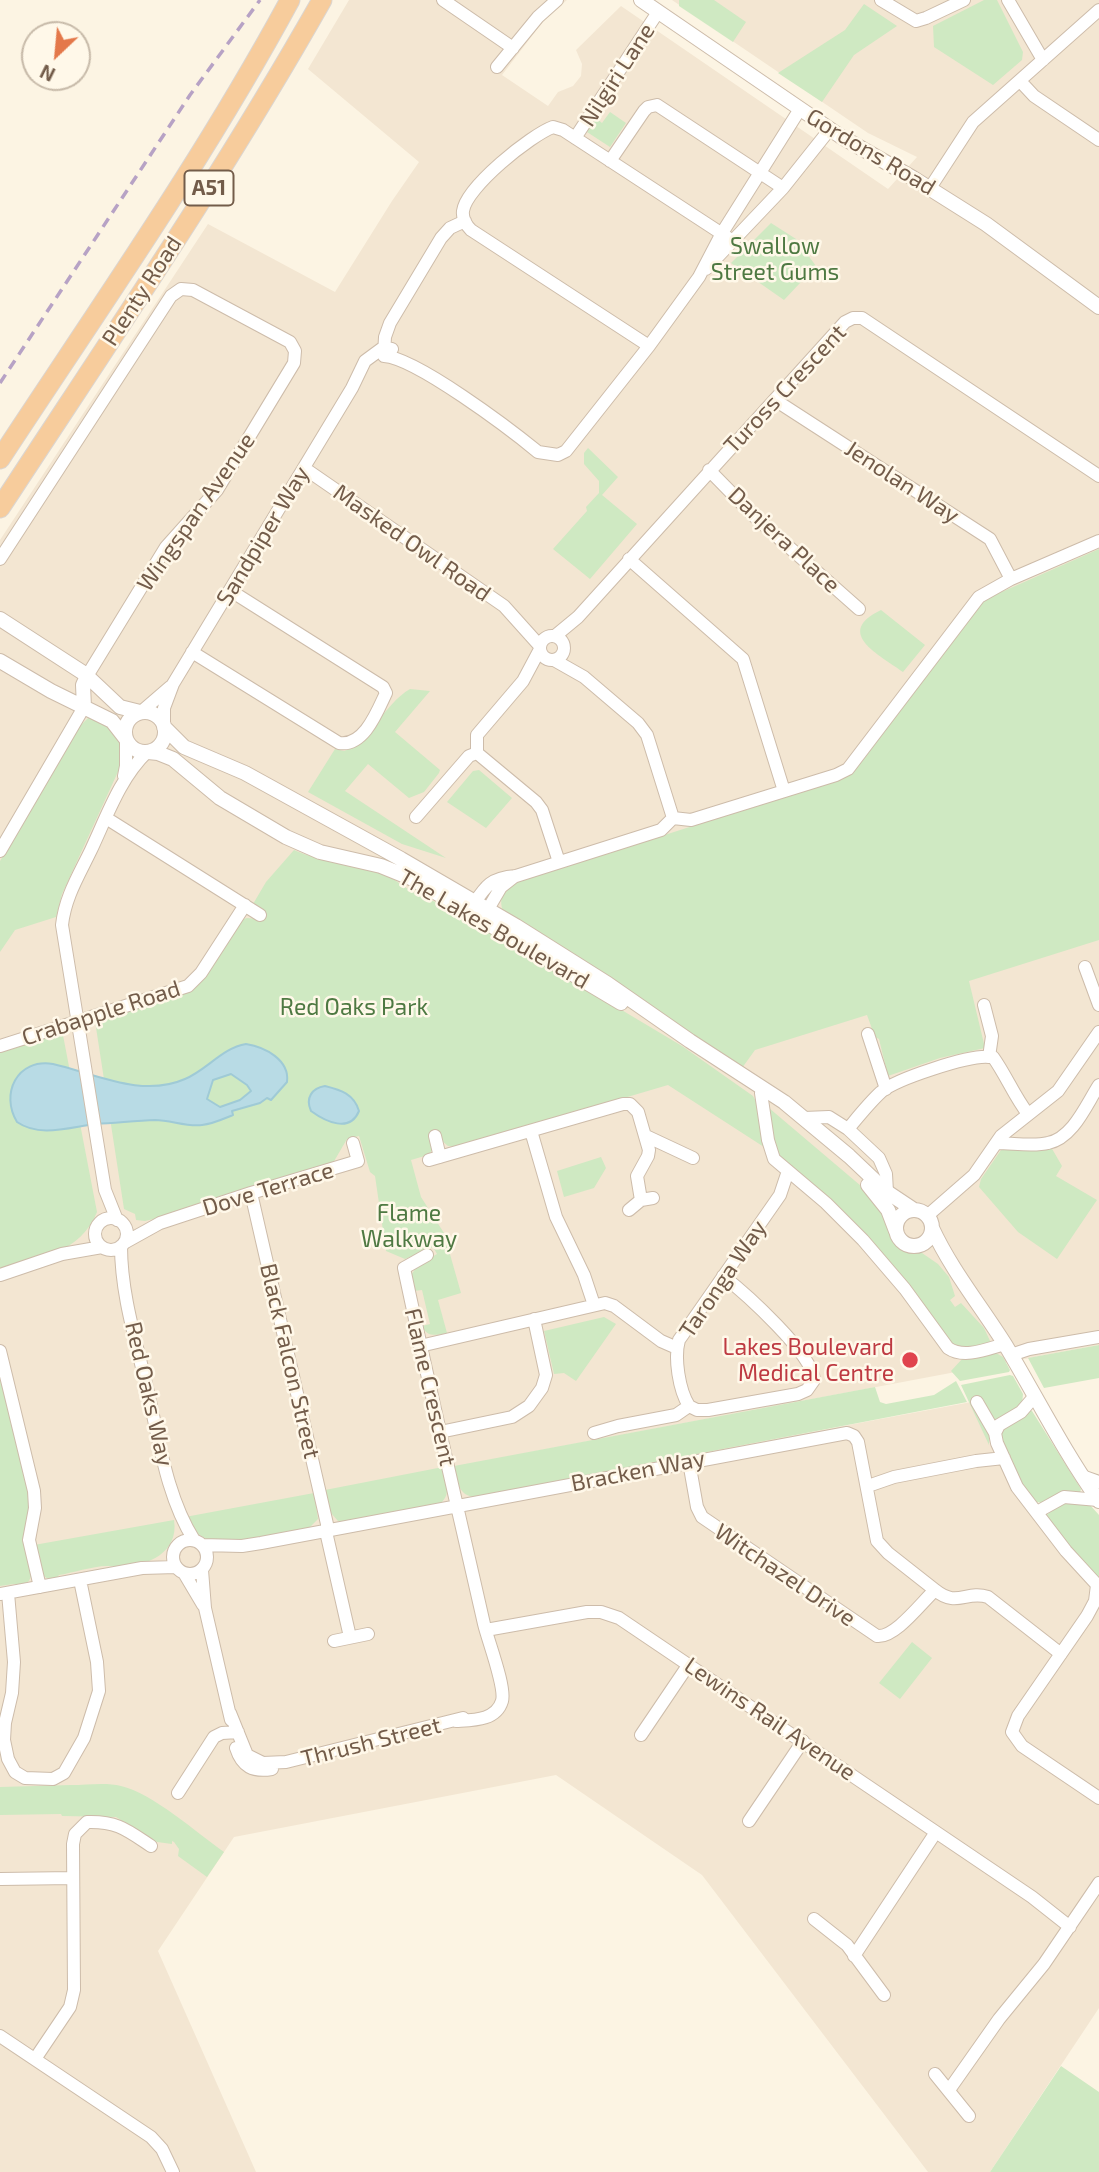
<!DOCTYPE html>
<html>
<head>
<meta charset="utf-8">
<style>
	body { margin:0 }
	#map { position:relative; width:1099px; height:2172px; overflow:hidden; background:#fcf4e3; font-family:"Exo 2",sans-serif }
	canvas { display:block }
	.north { position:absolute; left:21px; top:21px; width:70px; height:70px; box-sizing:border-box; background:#fff8e9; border:2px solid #c7baa9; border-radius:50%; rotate:206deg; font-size:19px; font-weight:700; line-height:28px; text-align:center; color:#735c4a }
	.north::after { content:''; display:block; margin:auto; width:24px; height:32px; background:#e4784a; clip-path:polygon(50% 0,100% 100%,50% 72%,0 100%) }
</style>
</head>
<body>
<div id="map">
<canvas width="1099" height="2172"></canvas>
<div class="north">N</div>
</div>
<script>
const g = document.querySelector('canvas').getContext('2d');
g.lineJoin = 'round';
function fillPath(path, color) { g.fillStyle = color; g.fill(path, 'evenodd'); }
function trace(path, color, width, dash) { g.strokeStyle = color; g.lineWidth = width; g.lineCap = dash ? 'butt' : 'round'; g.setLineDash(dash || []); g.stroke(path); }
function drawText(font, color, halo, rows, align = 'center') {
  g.font = font + ' "Exo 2",sans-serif'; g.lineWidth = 5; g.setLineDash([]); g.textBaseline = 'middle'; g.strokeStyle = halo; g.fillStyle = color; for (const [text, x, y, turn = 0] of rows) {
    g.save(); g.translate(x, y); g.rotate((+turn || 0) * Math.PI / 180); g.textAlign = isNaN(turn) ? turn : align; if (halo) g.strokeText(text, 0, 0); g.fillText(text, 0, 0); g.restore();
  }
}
fillPath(new Path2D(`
	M 349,0 L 567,0 L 545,19 L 502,75 L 548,106 L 558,92 L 573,86 L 581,76 L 582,64 L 576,50 L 621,6 L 888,189 L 917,157 L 868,133 L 672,0 L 1099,0 L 1099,1345 L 526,1453 L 516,1467 L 539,1483 L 982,1400 L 1017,1480 L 1099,1581 L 1099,2008 L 990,2172 L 928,2172 L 702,1875 L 556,1775 L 234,1837 L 158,1951 L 256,2172 L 0,2172 L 0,540 L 208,224 L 335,292 L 392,201 L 419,162 L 308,69 Z`), '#f3e6d2');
fillPath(new Path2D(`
	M 679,0 L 714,0 L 746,22 L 733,42 L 679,6 Z
	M 984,0 L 997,0 L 1023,52 L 1022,60 L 993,85 L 934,47 L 933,26 Z
	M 864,4 L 897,26 L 854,55 L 822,102 L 778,73 L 845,30 Z
	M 610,112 L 626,123 L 610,147 L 587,132 L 596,118 L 602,123 Z
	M 771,223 L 796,239 L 816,266 L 784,300 L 731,263 Z
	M 588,448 L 618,477 L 602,495 L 637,524 L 590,579 L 553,549 L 587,511 L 586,507 L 599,493 L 599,481 L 584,464 L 584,453 Z
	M 1099,549 L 1099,940 L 969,981 L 985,1048 L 940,1058 L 888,1076 L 879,1039 L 875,1037 L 867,1015 L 755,1050 L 742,1068 L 503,911 C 499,901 502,894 509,885 L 839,779 L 978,607 L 988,598 Z
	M 881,610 L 925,645 L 903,672 C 880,655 833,633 881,610 Z
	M 410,689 L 430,691 L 395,732 L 440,770 L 439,773 L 424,792 L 409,798 L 368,764 L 345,791 L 446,858 L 402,844 L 308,792 L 335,749 L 344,751 C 369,743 384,704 410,689 Z
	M 93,717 L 103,721 L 119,738 L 122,763 L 62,894 L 56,917 L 15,930 L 0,952 L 0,861 L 80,726 L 88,718 Z
	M 479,770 L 512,798 L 486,828 L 447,802 L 473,771 Z
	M 294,850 C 320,862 348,860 375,869 C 388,874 397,882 408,889 C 418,896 431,901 444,904 L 682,1046 L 753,1096 L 758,1105 L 764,1147 L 668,1085 L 458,1147 L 448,1146 L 441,1140 L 428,1155 L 411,1160 L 421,1197 L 444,1233 L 461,1293 L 438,1300 L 447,1333 C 437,1335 427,1338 422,1326 L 430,1324 L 422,1290 L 414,1291 L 411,1275 L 418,1265 L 437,1254 L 433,1247 L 405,1259 L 386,1251 L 375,1176 L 370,1172 L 359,1136 L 347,1139 L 333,1163 L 162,1217 L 145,1221 L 136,1220 L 135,1214 L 124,1209 L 95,1021 L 177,996 L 241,920 L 247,918 L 259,919 L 253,904 L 266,882 Z
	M 62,1030 L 97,1212 C 80,1254 39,1257 0,1270 L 0,1052 Z
	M 769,1108 L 861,1186 L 877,1204 L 898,1243 L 904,1248 L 922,1253 L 938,1264 L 949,1277 L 955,1296 L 950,1300 L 955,1307 L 961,1303 L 984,1328 L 991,1343 L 964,1349 L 955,1347 L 775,1152 Z
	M 1051,1147 L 1062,1166 L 1056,1176 L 1097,1200 L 1057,1259 L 1018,1232 L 979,1187 L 981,1179 L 1001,1150 Z
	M 601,1157 L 606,1168 L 594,1188 L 564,1197 L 557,1171 Z
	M 604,1317 L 616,1324 L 576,1381 L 564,1373 L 554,1374 L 544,1331 Z
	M 1099,1345 L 1099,1378 L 1044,1388 L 1028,1358 Z
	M 996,1353 L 1003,1357 L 1010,1370 L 1009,1372 L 960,1381 L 951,1371 L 963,1358 Z
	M 0,1370 L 31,1504 L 24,1540 L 32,1574 L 29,1581 L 20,1586 L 14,1584 L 0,1586 Z
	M 1010,1375 L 1013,1376 L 1023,1394 L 1022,1405 L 994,1423 L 983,1399 L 974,1401 L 989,1435 L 989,1445 L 961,1385 Z
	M 956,1381 L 967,1402 L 473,1497 C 457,1494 457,1479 454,1466 L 875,1387 L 880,1402 L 886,1404 L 934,1395 Z
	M 1030,1410 L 1032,1411 L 1081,1489 L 1080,1493 C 1069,1496 1048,1505 1037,1502 C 1022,1497 1007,1450 1000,1435 L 1001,1431 Z
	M 443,1467 C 446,1480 452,1493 441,1503 L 346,1521 L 338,1521 L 331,1513 L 325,1490 Z
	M 314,1493 L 318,1519 L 309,1528 L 231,1543 L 210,1541 L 196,1533 L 185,1517 Z
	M 1064,1502 L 1090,1505 L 1099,1515 L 1099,1581 L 1074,1554 L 1045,1516 Z
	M 174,1520 C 180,1557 138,1570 109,1566 C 96,1565 72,1573 59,1575 L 56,1579 L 50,1580 L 42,1575 L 34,1545 Z
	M 912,1642 L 932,1658 L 900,1699 L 879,1683 Z
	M 71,1785 C 87,1785 106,1782 121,1786 C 152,1793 197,1833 224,1852 L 207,1877 L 178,1856 L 179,1849 L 174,1842 L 172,1841 L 172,1844 L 157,1842 L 116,1817 L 62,1816 L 61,1814 L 0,1815 L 0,1787 Z
	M 1061,2066 L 1099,2092 L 1099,2172 L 990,2172 Z`), '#cfe9c2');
const water = new Path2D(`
	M 246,1044 C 265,1047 290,1060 287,1082 L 271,1100 L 267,1098 L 260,1103 L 232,1111 L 233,1115 C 223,1119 213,1124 202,1125 C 186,1127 171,1120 155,1120 C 135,1121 115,1123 96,1124 C 70,1127 40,1138 17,1122 C 0,1094 17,1058 53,1064 C 96,1074 142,1098 185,1079 C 207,1070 222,1048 246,1044 ZM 231,1074 L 247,1085 L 251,1091 L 240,1100 L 220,1107 L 207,1099 L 213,1080 Z
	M 325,1086 C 341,1090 354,1094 359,1111 C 350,1133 326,1122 311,1111 C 305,1098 312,1088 325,1086 Z`);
fillPath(water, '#b8dbe5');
trace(water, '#9fcad6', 2);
const minor = new Path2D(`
	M 443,0 L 513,48
	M 881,0 L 916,21 L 926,18 L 964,0
	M 1008,0 L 1043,60
	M 497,67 L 538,17 L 557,0
	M 1020,81 L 1034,96 L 1099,140
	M 575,138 L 658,12
	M 610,161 L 644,111 L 648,107 L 657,105 L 783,188
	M 930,188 L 973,122 L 1099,10
	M 706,269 L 783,188 L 830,129
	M 649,346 L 471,230 C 466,225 462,219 463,211 C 466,187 531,135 553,127 L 563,130 L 733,241
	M 384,355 L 385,337 L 390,323 L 441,238 L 450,228 L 465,221
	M 384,356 C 416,358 510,429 538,452 L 558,455 L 566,451 L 649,346 L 699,277 L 722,233 L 800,109
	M 775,400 L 990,539 L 1011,579
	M 304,468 L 504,606 L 539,645
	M 709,470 L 755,517 L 859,609
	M 0,559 L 171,296 L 181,289 L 193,290 L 290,342 L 295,351 L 294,363 L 217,490 L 166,547 L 87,676
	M 629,559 L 743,659 L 784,791
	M540 648a12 12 0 1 1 24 0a12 12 0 1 1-24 0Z
	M 555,636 L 578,617 L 845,322 L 853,318 L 862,318 L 1099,476
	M 539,651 L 523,681 L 477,735 L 477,753 L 536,802 L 542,810 L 559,862
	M 192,652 L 339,743 C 364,747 377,712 386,693 L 383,687 L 231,591
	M 554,660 L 584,677 L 638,723 L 647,735 L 673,818
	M 141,712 L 170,687
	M 164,726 L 164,708 L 173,684 L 352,388 L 365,361 L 384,347 L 392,349
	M 124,776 L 126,766 L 126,739
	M 416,817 L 469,756 L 477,753
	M 106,818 L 260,915
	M 0,851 L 84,707
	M 471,908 C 485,887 489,878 516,876 L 661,830 L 673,818 L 691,820 L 836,775 L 848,769 L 979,597 L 1011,579 L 1099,541
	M 484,916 L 501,887 L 515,876
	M 1085,967 L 1099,1005
	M 984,1005 L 992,1036 L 989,1057 L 993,1057 C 1006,1075 1014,1096 1028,1114
	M 868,1034 L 886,1089
	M 0,1046 L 188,986 L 201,973 L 245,905
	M 761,1093 L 768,1140 L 774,1159 L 826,1203 L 863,1240 L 905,1289 L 948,1348 C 964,1359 987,1349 1005,1344
	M 804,1118 L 829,1117 L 848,1129 L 879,1158 L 886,1174 L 887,1192
	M 848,1129 C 858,1117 869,1103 881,1092 C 896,1079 969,1055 989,1057
	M 531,1131 L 556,1217 L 584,1275 L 594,1305
	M 435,1136 L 440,1157
	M 646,1136 L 693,1158
	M 997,1143 C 1013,1143 1033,1147 1048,1143 C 1073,1138 1086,1105 1099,1085
	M 429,1160 L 623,1104 L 630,1104 L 638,1112 L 649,1150 L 648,1156 L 637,1176 L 641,1200
	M 251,1193 L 327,1524 L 327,1536 L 350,1637
	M 629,1210 L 641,1200 L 653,1198
	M 927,1216 L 974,1175 L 1001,1136 L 1058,1091 L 1099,1032
	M95 1234a16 16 0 1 1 32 0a16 16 0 1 1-32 0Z
	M 117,1220 L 105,1190 L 62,925 C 65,897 79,875 91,850 C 107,816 120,778 147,752
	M 124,1243 L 160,1223 L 251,1193 L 358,1161 L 353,1143
	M 121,1246 C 121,1294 136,1341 147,1388 C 159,1438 166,1496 194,1540
	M 427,1255 L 404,1268 C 429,1387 457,1505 484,1624 C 488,1641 506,1687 502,1701 C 496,1721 472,1720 456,1721
	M 0,1275 L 62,1254 L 102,1247
	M 420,1346 L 605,1303 L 614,1306 L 661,1341 L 677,1348
	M 0,1351 L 34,1491 L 35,1508 L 29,1540 L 40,1587
	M 1011,1355 L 1029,1349 L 1099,1337
	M 1034,1397 L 1021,1412 L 999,1425 L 995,1433 L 997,1443 L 1017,1487 L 1066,1551 L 1099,1587
	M 977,1402 L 995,1433
	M 689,1406 L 697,1410 L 708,1410 L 798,1394 L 807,1390 L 814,1380 C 813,1354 745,1293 723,1276
	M 689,1406 C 679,1390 674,1358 679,1340 L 780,1195 L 788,1171
	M 440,1432 L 512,1417 L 529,1406 L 542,1388 L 546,1375 L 534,1319
	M 594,1433 L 618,1426 L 676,1415 L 689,1406
	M 689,1462 L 697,1507 L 702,1517 L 877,1636 C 895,1638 921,1603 935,1590 C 957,1608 966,1590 988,1597 L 1061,1654
	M 1082,1476 L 1099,1482
	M 868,1486 L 894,1477 L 976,1461 L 1004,1458
	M 1037,1512 L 1064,1497 L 1098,1500
	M173 1557a17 17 0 1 1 34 0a17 17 0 1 1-34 0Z
	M 202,1545 L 242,1546 L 261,1543 L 847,1433 L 854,1436 L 858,1442 L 877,1541 L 888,1553 L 935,1590
	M 202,1570 L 205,1608 L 231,1720
	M 184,1573 L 203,1605
	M 1097,1585 L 1095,1601 L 1087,1616 L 1018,1716 L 1012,1732 L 1022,1746 L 1099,1798
	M 8,1593 L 14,1662 L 12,1693 L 5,1723 L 4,1740 L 8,1759 L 15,1772 L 25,1778 L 53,1779 L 64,1773 L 84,1738 L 99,1691 L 97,1662 L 80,1580
	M 0,1594 L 142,1568 L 176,1567
	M 486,1630 L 587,1612 L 601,1612 L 619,1618 L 1032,1897 L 1070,1927
	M 334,1641 L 368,1634
	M 230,1713 L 247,1755 L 263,1763 L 286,1762 L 463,1718
	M 641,1735 L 689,1664
	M 236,1748 C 242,1767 253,1772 272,1769
	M 178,1793 L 214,1737 L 222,1733 L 238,1732
	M 749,1821 L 803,1741
	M 0,1879 L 73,1878
	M 814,1919 L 847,1945 L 884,1995
	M 854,1956 L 936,1832
	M 0,2036 L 151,2137 L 162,2149 L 173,2172
	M 35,2059 L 70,2007 L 74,1990 L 73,1844 L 75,1834 L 87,1822 C 117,1821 127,1830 151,1846
	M 935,2074 L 969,2116
	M 949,2090 L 999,2019 L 1044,1964 L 1099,1883`);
const tertiary = new Path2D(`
	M 641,0 L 840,136 L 913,178 L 986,224 L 1099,307
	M 0,619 L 85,674 L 120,707 L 140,712
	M 0,661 L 51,691 L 112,721 L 126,739
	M 84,707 L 83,685 L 87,676
	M125 732a20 20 0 1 1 40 0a20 20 0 1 1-40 0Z
	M 164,727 L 184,747 L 245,773 L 401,859 L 516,926 L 608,984 L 690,1041 L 784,1102 L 849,1156 L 887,1192 L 914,1210
	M 148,752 L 158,753 L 173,759 L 220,798 L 286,837 L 320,852 L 381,866 L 413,879 L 621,1003
	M 868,1185 L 888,1210 L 896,1231
	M896 1228a18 18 0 1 1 36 0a18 18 0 1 1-36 0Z
	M 932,1228 C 952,1271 981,1306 1006,1346 C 1037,1398 1064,1452 1099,1501`);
const trunk = new Path2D(`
	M 0,459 C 99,308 204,159 290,0
	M 0,508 C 110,340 223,175 322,0`);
trace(minor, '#cdbcaa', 14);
trace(tertiary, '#cdbcaa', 16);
trace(trunk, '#dbd5d0', 21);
trace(minor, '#fff', 12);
trace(tertiary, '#fff', 14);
trace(trunk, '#f7cc9c', 19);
trace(new Path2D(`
	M 0,383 L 190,95 L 260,0`), '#b7a2c5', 3.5, [10, 7]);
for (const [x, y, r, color] of [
	[910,1360,9,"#e0444e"]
]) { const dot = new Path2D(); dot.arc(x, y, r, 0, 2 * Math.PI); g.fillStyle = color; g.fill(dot); trace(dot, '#fff8e9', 2.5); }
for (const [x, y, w] of [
	[209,188,49]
]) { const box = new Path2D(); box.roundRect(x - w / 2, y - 17.5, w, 35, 5); g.fillStyle = '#fff8e9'; g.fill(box); trace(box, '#735c4a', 2); }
drawText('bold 21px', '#735c4a', null, [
	["A51",209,188]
]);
drawText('23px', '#735c4a', '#fff8e9', [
	["Nilgiri Lane",617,75,-57],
	["Gordons Road",871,152,31],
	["Plenty Road",142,291,-57],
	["Tuross Crescent",785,389,-47],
	["Jenolan Way",902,482,33],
	["Wingspan Avenue",196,512,-55],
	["Sandpiper Way",263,536,-59],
	["Danjera Place",784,540,43],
	["Masked Owl Road",412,543,35],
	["The Lakes Boulevard",494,929,30],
	["Crabapple Road",101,1013,-18],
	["Dove Terrace",268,1189,-17],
	["Taronga Way",723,1279,-56],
	["Black Falcon Street",290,1361,77],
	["Flame Crescent",430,1387,77],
	["Red Oaks Way",149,1394,77],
	["Bracken Way",638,1471,-11],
	["Witchazel Drive",785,1575,34],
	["Lewins Rail Avenue",770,1719,34],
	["Thrush Street",371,1742,-14]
]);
drawText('23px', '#4e7942', '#fff8e9', [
	["Swallow",775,246],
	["Street Gums",775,272],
	["Red Oaks Park",354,1007],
	["Flame",409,1213],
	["Walkway",409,1239]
]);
drawText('23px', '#be3a42', '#fff8e9', [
	["Lakes Boulevard",894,1347],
	["Medical Centre",894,1373]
], 'right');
</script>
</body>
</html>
